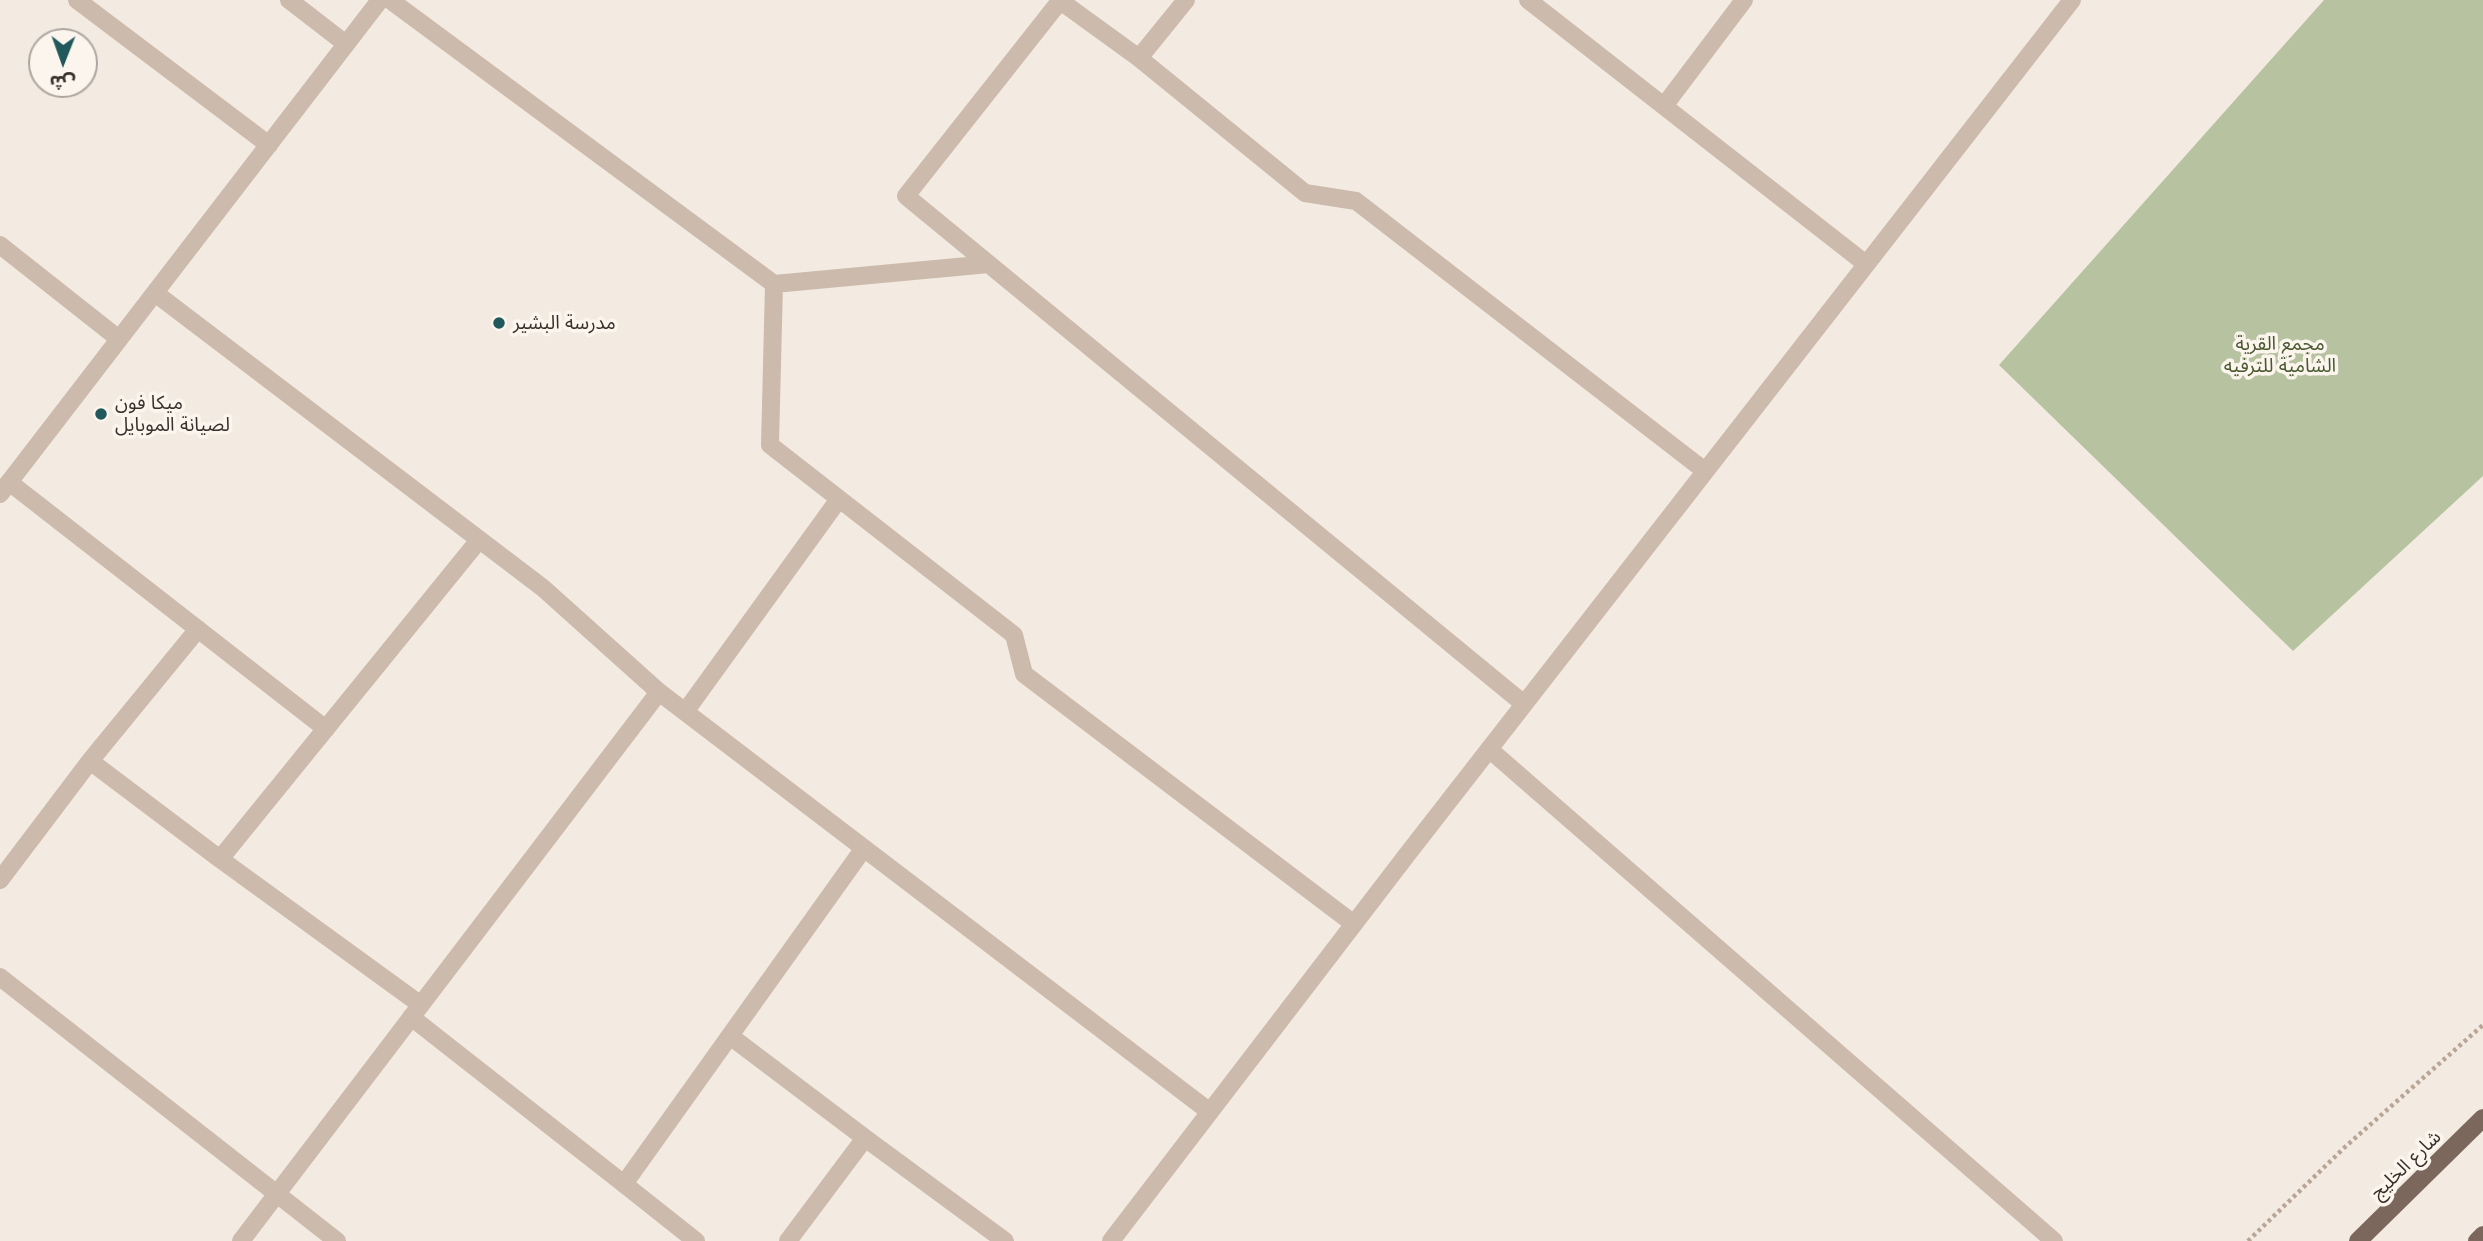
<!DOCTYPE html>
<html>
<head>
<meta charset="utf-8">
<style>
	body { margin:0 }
	#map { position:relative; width:2483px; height:1241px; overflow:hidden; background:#f3ebe1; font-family:Inter,"Noto Sans Arabic",sans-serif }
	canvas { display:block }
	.north { position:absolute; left:28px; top:28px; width:70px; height:70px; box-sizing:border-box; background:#fbf5ee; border:2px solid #aea6a0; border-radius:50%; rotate:181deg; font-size:19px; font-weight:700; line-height:28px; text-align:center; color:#3a302b }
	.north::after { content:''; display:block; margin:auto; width:24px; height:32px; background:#20585c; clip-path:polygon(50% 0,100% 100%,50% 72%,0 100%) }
</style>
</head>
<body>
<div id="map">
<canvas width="2483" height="1241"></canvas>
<div class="north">ش</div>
</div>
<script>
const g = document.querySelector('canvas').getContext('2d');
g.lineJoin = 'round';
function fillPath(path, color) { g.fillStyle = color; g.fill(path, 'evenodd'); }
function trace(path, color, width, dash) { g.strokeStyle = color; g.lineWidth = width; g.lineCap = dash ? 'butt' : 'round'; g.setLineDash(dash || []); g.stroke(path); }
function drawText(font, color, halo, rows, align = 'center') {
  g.font = font + ' Inter,"Noto Sans Arabic",sans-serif'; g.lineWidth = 7; g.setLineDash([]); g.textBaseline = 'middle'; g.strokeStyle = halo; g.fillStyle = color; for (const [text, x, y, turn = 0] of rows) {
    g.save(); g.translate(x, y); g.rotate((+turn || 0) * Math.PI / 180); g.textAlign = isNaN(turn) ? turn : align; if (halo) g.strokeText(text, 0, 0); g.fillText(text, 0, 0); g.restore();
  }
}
fillPath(new Path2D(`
	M 2324,0 L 2483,0 L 2483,476 L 2293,651 L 1999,365 Z`), '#b7c3a0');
trace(new Path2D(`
	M 2248,1241 L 2345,1147 L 2483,1025`), '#b8a596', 4.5, [3.5, 3.5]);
trace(new Path2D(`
	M 77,0 L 269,145
	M 289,0 L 346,44
	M 390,0 L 774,284 L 989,264
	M 1059,0 L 1139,58 L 1305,193 L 1356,201 L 1705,471
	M 1528,0 L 1866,264
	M 1060,1 L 906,196 L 1524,704
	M 1139,58 L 1186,0
	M 1664,106 L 1744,0
	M 0,245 L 119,339
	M 774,284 L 770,445 L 1014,635 L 1024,674 L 1354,924
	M 155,293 L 543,588 L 659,692 L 1210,1112
	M 9,482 L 326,729
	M 0,494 L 380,0
	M 685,712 L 839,499
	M 1489,749 L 2054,1241
	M 90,761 L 198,629
	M 0,880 L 90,761 L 220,859
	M 0,977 L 337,1241
	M 421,1005 L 220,859 L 479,540
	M 411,1017 L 624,1184
	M 730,1036 L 865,1138
	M 241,1241 L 659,692
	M 696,1241 L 624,1184 L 864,848
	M 788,1241 L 865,1138 L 1005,1241
	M 1111,1241 L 1406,856 L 2072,0`), '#ccbbac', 18);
trace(new Path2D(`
	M 2358,1241 L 2483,1118
	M 2477,1241 L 2483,1235`), '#7c675c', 18);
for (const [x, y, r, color] of [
	[499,323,7,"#20585c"],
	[101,414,7,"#20585c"]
]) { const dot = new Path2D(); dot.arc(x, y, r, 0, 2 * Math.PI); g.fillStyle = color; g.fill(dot); trace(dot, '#fbf5ee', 2.5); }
drawText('19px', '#3a302b', '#fbf5ee', [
	["مدرسة البشير",513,323],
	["ميكا فون",115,403],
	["لصيانة الموبايل",115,425]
], 'left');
drawText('19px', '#49592f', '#fbf5ee', [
	["مجمع القرية",2280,344],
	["الشامية للترفيه",2280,366]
]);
drawText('19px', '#3a302b', '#fbf5ee', [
	["شارع الخليج",2406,1165,-44]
]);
</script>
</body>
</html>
